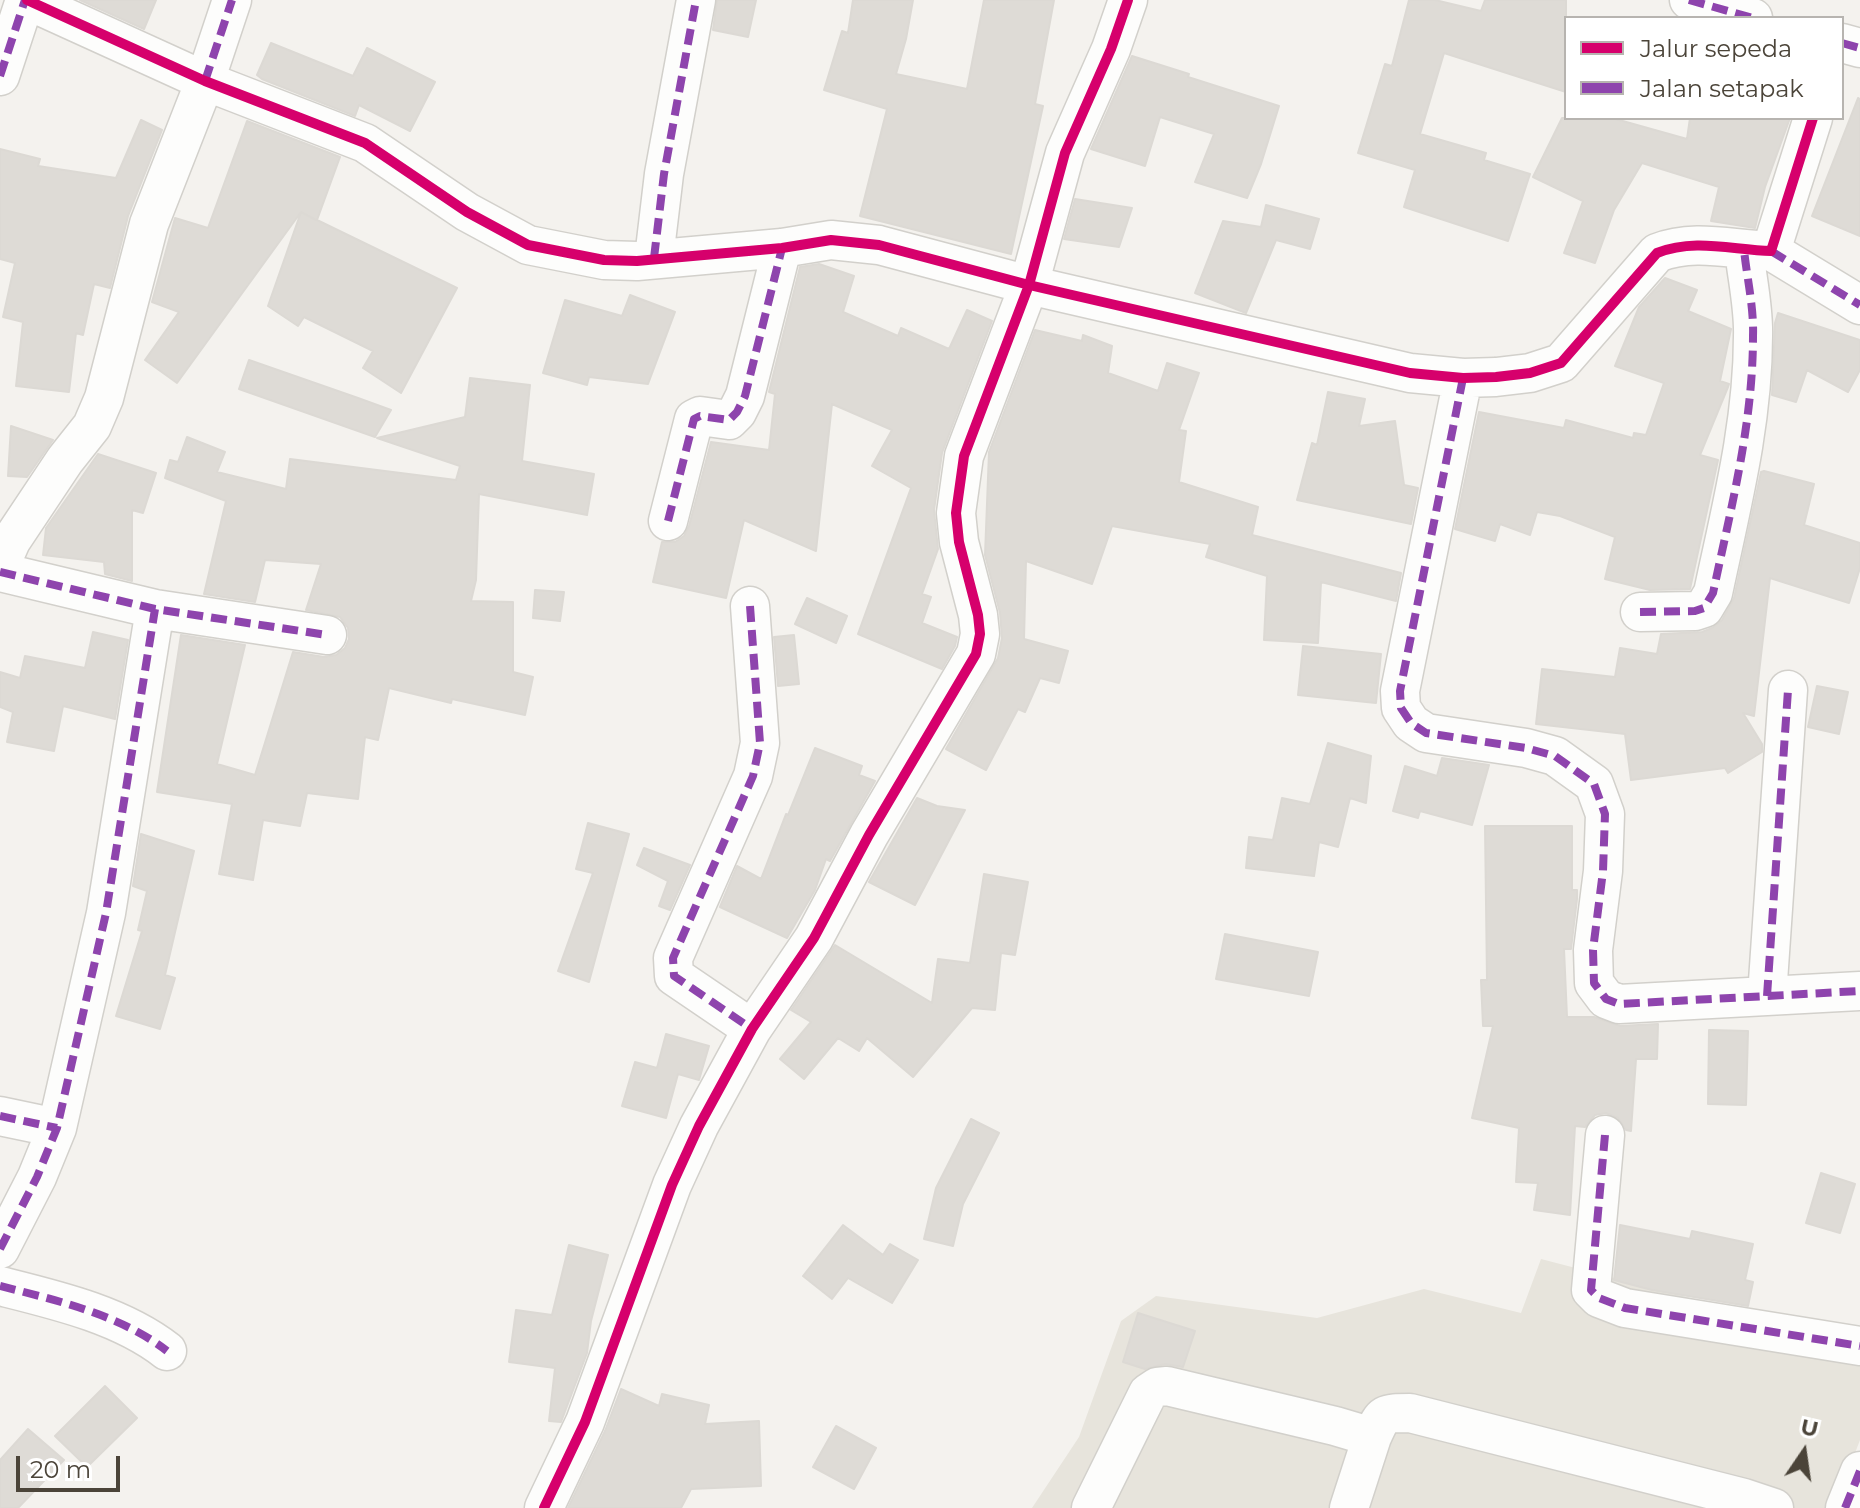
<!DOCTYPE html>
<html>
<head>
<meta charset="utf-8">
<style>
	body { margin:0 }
	#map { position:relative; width:1860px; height:1508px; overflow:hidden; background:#f4f2ee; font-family:Montserrat,sans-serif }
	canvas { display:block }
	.legend { position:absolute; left:1564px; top:16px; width:280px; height:104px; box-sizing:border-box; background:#fff; border:2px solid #b7b4b0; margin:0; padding:10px 14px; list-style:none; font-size:24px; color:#4b4439 }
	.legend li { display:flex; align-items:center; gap:16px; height:40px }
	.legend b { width:40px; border:2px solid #b7b4b0 }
	.north { position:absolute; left:1764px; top:1412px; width:80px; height:80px; -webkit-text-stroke:6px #fff; paint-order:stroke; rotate:13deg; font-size:22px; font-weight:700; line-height:32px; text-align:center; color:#4b4439 }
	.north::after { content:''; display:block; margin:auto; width:28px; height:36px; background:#4b4439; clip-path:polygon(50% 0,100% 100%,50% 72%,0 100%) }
	.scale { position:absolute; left:16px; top:1456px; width:104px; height:36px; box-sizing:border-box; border:4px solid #4b4439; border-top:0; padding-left:10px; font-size:24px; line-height:28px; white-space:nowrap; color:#4b4439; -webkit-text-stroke:6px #fff; paint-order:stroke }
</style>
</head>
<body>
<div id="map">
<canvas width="1860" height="1508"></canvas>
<ul class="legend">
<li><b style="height:10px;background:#d6006c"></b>Jalur sepeda</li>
<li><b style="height:10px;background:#8e44ad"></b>Jalan setapak</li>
</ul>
<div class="north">U</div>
<div class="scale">20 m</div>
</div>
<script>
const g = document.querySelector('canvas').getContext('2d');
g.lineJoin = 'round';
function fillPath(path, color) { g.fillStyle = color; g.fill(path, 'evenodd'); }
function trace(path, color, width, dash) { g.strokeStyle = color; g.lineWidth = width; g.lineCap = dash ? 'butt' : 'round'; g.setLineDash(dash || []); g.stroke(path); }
fillPath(new Path2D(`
	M 1541,1259 L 1860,1342 L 1860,1440 L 1834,1508 L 1032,1508 L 1079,1437 L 1121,1321 L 1156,1296 L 1317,1318 L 1424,1289 L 1521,1313 Z`), '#e7e4dc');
const building = new Path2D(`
	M 80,0 L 156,0 L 144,29 Z
	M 717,0 L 756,0 L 748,37 L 713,30 Z
	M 853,0 L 913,0 L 906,39 L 896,74 L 967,89 L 984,0 L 1054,0 L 1035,104 L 1043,106 L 1011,254 L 860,216 L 887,109 L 824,90 L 842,31 L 848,33 Z
	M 1409,0 L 1435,0 L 1481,11 L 1485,0 L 1566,0 L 1566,92 L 1444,53 L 1420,134 L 1486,153 L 1484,160 L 1530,174 L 1508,241 L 1404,207 L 1415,170 L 1358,153 L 1385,64 L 1392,66 Z
	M 271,43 L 353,76 L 367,48 L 435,82 L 410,131 L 359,105 L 355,116 L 262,79 L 257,75 Z
	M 1132,56 L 1189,74 L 1188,77 L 1279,106 L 1261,164 L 1247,198 L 1195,182 L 1214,134 L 1160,117 L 1145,166 L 1091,149 Z
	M 1858,98 L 1860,99 L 1860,236 L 1812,216 Z
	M 1562,118 L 1612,118 L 1687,139 L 1690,118 L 1790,118 L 1765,187 L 1755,228 L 1711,221 L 1719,187 L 1642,163 L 1614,210 L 1595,263 L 1564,253 L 1583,201 L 1533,177 Z
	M 141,120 L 162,130 L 128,216 L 110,288 L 94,284 L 83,335 L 76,333 L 69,392 L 16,386 L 23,322 L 3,317 L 15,263 L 0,259 L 0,149 L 40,159 L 38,166 L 116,178 Z
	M 247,121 L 340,157 L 317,220 L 457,288 L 401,393 L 363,368 L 373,351 L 304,317 L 298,326 L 268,306 L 301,212 L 316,220 L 301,212 L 177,383 L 145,360 L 179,312 L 152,302 L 175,218 L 208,228 Z
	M 1075,199 L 1132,208 L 1119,247 L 1064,239 Z
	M 1266,205 L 1319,219 L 1310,249 L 1276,240 L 1246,313 L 1195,293 L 1223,221 L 1261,227 Z
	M 819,264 L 854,276 L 843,312 L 898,336 L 901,328 L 949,349 L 967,310 L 992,321 L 942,453 L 934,510 L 938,549 L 922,594 L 931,597 L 922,623 L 957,637 L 955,646 L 942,669 L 858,634 L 911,488 L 872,466 L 892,430 L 832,404 L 816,551 L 744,520 L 726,598 L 653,582 L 662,542 L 675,542 L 684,536 L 689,526 L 711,442 L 769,450 L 775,394 L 769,392 L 800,267 Z
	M 1665,278 L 1697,290 L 1688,311 L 1731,329 L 1720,381 L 1729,384 L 1728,387 L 1700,455 L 1718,460 L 1690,589 L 1650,590 L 1605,579 L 1615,537 L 1560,516 L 1537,512 L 1530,535 L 1500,524 L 1495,541 L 1455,529 L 1479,412 L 1564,428 L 1566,420 L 1633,438 L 1634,433 L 1646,435 L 1664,383 L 1615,366 L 1639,307 Z
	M 630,295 L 675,312 L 648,384 L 589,377 L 587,385 L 543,373 L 565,300 L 622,316 Z
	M 1778,313 L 1860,340 L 1860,370 L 1848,392 L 1807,370 L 1796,402 L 1772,395 L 1775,323 Z
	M 1035,330 L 1082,341 L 1083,335 L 1112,346 L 1108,373 L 1158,391 L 1167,363 L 1199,373 L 1179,430 L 1186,431 L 1179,482 L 1258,507 L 1252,535 L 1401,573 L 1396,601 L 1321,582 L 1318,643 L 1264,640 L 1267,576 L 1206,557 L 1210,544 L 1112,526 L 1092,584 L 1026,561 L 1024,639 L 1068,651 L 1059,683 L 1040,678 L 1025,712 L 1018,709 L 986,770 L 946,749 L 998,658 L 1002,638 L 1000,613 L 985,555 L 989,452 Z
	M 249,360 L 358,398 L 391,410 L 375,437 L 239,389 Z
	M 470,378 L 530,385 L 522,461 L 594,474 L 587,515 L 479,494 L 476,580 L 471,601 L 513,602 L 513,672 L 533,677 L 525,715 L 452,699 L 451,703 L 389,688 L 378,740 L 365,737 L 358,799 L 307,793 L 300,826 L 263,820 L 253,880 L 219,874 L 232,804 L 157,792 L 181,635 L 245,645 L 217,764 L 255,775 L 293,652 L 324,657 L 336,655 L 345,648 L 349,639 L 348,628 L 340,617 L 306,610 L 321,564 L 265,560 L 255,602 L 204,594 L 226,501 L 165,478 L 170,460 L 178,462 L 187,437 L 225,452 L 217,472 L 286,489 L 290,459 L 456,480 L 460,466 L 377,438 L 465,417 Z
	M 1328,392 L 1365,399 L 1359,426 L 1395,421 L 1404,485 L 1418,488 L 1411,524 L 1297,500 L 1312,443 L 1317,445 Z
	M 11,426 L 53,440 L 27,477 L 8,476 Z
	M 98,454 L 156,473 L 143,513 L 132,510 L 132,581 L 105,574 L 104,562 L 43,555 L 46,528 Z
	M 1764,471 L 1814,484 L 1804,525 L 1860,543 L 1860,568 L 1849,603 L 1770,578 L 1754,716 L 1743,713 L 1762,744 L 1762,752 L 1728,773 L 1725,768 L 1631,780 L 1625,734 L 1536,724 L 1542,669 L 1615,677 L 1620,648 L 1657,654 L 1661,634 L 1702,632 L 1712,628 L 1722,620 L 1734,598 L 1761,472 Z
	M 535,590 L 564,592 L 560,621 L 533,618 Z
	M 807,598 L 847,616 L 836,643 L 795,624 Z
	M 93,632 L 128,640 L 115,719 L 63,706 L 54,751 L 7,742 L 13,712 L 0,707 L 0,672 L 20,678 L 25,656 L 85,668 Z
	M 794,635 L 799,684 L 778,686 L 774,637 Z
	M 1303,646 L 1381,654 L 1376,703 L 1298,695 Z
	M 1817,686 L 1848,692 L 1839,734 L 1808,727 Z
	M 1328,743 L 1371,756 L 1366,803 L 1350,798 L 1338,847 L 1319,842 L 1314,876 L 1246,868 L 1249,837 L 1273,840 L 1282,798 L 1310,804 Z
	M 815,748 L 862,766 L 859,775 L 875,781 L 830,861 L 826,859 L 815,890 L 787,938 L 720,907 L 737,866 L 761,879 L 786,814 L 788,815 Z
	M 1442,758 L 1489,765 L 1472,825 L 1420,811 L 1418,818 L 1393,811 L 1405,766 L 1437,776 Z
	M 917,798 L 937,806 L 965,810 L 915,905 L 869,882 Z
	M 588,823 L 629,834 L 589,982 L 558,971 L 593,873 L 576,869 Z
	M 1485,826 L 1572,826 L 1572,890 L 1577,890 L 1577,899 L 1571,949 L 1564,949 L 1567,1017 L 1594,1017 L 1620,1026 L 1658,1024 L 1657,1059 L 1636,1059 L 1631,1131 L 1626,1130 L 1618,1118 L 1606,1113 L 1595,1115 L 1585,1127 L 1575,1126 L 1570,1215 L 1534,1210 L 1538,1183 L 1516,1182 L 1519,1128 L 1472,1118 L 1493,1026 L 1483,1026 L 1481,980 L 1487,980 Z
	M 141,834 L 194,851 L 165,975 L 175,978 L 160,1029 L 116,1016 L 142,931 L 138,930 L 147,891 L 133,886 Z
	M 644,848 L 690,865 L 670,910 L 659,906 L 668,881 L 637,865 Z
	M 984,874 L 1028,882 L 1015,955 L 1001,953 L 995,1010 L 972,1008 L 913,1077 L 867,1038 L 859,1051 L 838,1038 L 804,1079 L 780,1059 L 811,1022 L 791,1010 L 835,945 L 932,1003 L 938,959 L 970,963 Z
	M 1225,934 L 1318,952 L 1309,996 L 1216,979 Z
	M 1709,1030 L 1748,1031 L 1746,1105 L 1708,1104 Z
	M 666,1034 L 709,1046 L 699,1080 L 678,1074 L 666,1118 L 622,1106 L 635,1062 L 657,1068 Z
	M 971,1119 L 999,1133 L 963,1204 L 953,1246 L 924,1239 L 936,1188 Z
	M 1821,1173 L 1855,1184 L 1840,1233 L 1806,1223 Z
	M 843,1225 L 883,1255 L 890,1244 L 918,1260 L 892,1303 L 848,1278 L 832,1299 L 803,1276 Z
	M 1620,1225 L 1690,1239 L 1692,1231 L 1753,1244 L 1745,1280 L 1753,1282 L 1748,1306 L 1652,1290 L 1614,1280 Z
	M 569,1245 L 608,1255 L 591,1321 L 587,1353 L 561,1422 L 549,1421 L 555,1368 L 509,1362 L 516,1310 L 552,1315 Z
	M 1138,1313 L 1195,1331 L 1183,1367 L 1165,1364 L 1145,1369 L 1123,1362 Z
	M 105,1386 L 137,1418 L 87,1467 L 55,1436 Z
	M 621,1389 L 659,1406 L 662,1394 L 709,1405 L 705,1424 L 759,1421 L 761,1486 L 691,1489 L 681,1508 L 568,1508 L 605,1431 Z
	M 836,1426 L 876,1448 L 854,1489 L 813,1467 Z
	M 28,1429 L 64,1460 L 18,1508 L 0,1508 L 0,1460 Z`);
fillPath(building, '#dedbd6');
trace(building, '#dcd9d4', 2);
const street = new Path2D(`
	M 27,0 L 205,81 L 365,143 L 467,212 L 528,245 L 604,260 L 637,261 L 782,248 L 831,240 L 879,245 L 1029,285 L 1410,373 L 1463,378 L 1496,377 L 1530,373 L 1561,363 L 1657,253 C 1695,238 1732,250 1771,251 L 1813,118
	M 1689,0 L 1753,18
	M 1842,43 L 1860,48
	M 0,76 L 25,0
	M 1771,251 L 1860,305
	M 654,258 L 664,174 L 696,0
	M 1463,378 L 1400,691 L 1401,708 L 1411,723 L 1426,733 L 1526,748 L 1555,756 L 1594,784 L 1605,814 L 1603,871 L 1593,950 L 1594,983 L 1606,999 L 1619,1004 L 1860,991
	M 668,521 L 694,419 L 700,416 L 729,420 L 737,412 L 745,396 L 782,248
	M 0,566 L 11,541 L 65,460 L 92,426 L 104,398 L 149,224 L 205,81 L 232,0
	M 0,572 L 155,609 L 327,635
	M 750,606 L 760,743 L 753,776 L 673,958 L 674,976 L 752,1029
	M 1640,612 L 1695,611 L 1704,608 L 1713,593 C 1731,508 1753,424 1753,336 C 1754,308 1747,278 1744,250
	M 1767,996 L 1788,690
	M 0,1116 L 57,1128
	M 1605,1135 L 1591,1290 L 1599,1298 L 1625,1308 L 1860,1346
	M 0,1249 L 37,1177 L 57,1128 L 106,913 L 155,609
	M 0,1286 C 56,1300 121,1315 167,1351
	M 1372,1437 C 1383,1413 1382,1413 1410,1413 L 1744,1498 L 1774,1508
	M 544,1508 L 585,1422 L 672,1185 L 699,1126 L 752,1029 L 814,938 L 869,835 L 976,654 L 980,634 L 978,615 L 959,542 L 956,513 L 964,456 L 1029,285 L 1065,153 L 1111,49 L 1128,0
	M 1091,1508 L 1148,1393 L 1157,1387 L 1167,1386 L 1335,1426 L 1372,1437 L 1349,1508
	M 1845,1508 L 1860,1471`);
trace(street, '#d2d0cb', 41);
trace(street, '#fdfdfc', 38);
trace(new Path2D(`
	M 1689,0 L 1753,18
	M 1842,43 L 1860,48
	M 0,76 L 25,0
	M 205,81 L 232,0
	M 1771,251 L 1860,305
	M 654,258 L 664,174 L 696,0
	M 1463,378 L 1400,691 L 1401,708 L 1411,723 L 1426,733 L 1526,748 L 1555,756 L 1594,784 L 1605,814 L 1603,871 L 1593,950 L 1594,983 L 1606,999 L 1619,1004 L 1860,991
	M 668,521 L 694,419 L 700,416 L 729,420 L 737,412 L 745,396 L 782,248
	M 0,572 L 155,609 L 327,635
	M 750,606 L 760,743 L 753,776 L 673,958 L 674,976 L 752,1029
	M 1640,612 L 1695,611 L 1704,608 L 1713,593 C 1731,508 1753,424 1753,336 C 1754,308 1747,278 1744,250
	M 1767,996 L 1788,690
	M 0,1116 L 57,1128
	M 1605,1135 L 1591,1290 L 1599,1298 L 1625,1308 L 1860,1346
	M 0,1249 L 37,1177 L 57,1128 L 106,913 L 155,609
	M 0,1286 C 56,1300 121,1315 167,1351
	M 1845,1508 L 1860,1471`), '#8e44ad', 8, [16, 8]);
trace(new Path2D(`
	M 27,0 L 205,81 L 365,143 L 467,212 L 528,245 L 604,260 L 637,261 L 782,248 L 831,240 L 879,245 L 1029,285 L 1410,373 L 1463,378 L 1496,377 L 1530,373 L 1561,363 L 1657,253 C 1695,238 1732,250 1771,251 L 1813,118
	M 544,1508 L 585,1422 L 672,1185 L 699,1126 L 752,1029 L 814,938 L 869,835 L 976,654 L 980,634 L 978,615 L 959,542 L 956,513 L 964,456 L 1029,285 L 1065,153 L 1111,49 L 1128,0`), '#d6006c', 10);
</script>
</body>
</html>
